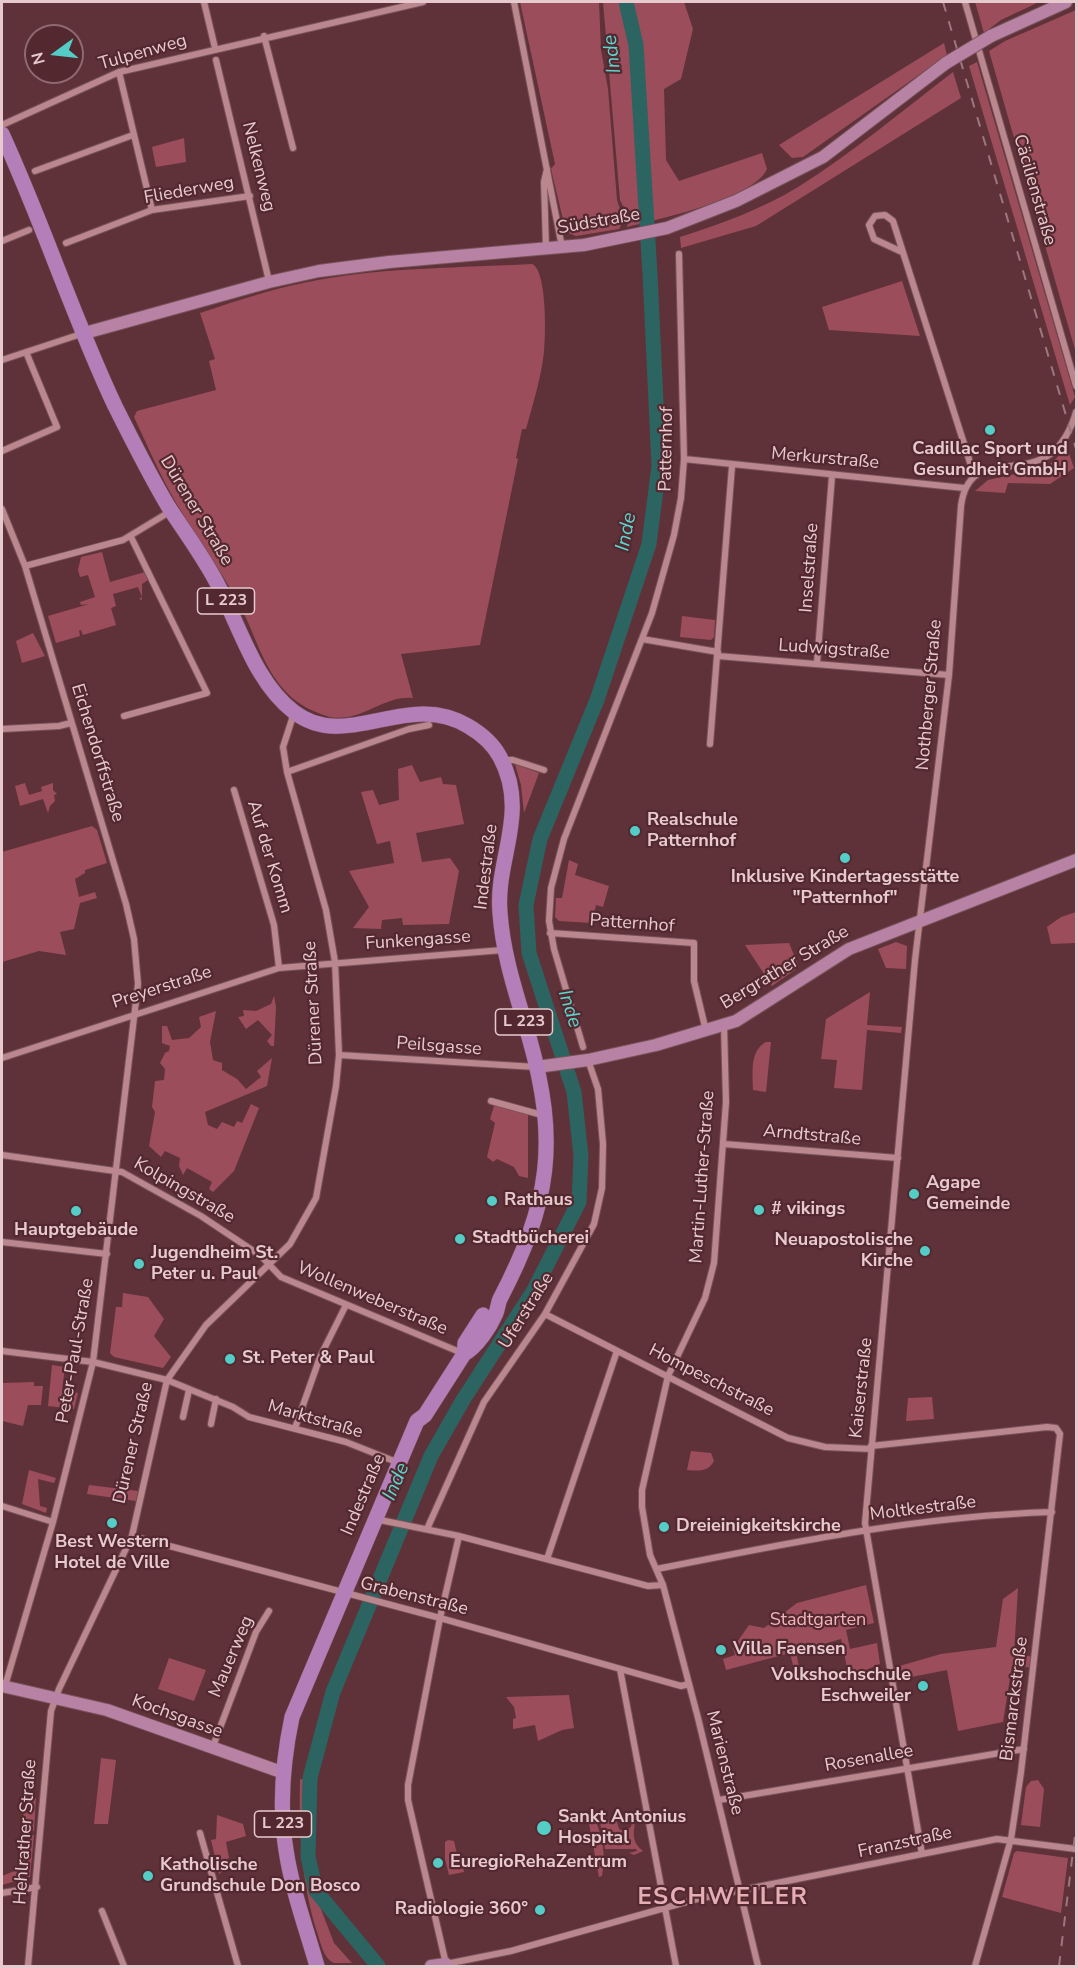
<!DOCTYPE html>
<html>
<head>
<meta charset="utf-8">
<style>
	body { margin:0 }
	#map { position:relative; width:1078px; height:1968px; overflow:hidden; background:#5f323a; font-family:"Nunito Sans",sans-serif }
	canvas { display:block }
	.frame { position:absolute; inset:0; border:3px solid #e7cace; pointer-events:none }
	.north { position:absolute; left:24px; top:24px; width:60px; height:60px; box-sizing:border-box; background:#53282f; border:2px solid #8e696f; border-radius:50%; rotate:255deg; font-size:16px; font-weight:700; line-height:24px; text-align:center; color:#e7cace }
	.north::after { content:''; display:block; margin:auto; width:21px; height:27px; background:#54cdc7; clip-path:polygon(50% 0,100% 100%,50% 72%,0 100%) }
</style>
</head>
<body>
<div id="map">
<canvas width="1078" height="1968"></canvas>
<div class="frame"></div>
<div class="north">N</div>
</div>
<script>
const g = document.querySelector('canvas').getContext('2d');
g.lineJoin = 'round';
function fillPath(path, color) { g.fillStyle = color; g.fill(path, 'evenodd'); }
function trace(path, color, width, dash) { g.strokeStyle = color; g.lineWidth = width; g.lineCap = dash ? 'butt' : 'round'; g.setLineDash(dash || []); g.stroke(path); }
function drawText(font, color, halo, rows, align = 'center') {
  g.font = font + ' "Nunito Sans",sans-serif'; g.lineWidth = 4.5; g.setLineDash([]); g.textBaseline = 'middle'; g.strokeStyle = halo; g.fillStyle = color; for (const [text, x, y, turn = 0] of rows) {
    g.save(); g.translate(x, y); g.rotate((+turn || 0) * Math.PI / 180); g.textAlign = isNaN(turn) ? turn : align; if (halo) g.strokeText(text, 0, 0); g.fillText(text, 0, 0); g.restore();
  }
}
fillPath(new Path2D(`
	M 520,2 L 599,2 L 601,50 L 608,89 L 617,200 L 620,209 L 627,214 L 619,229 L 576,236 L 566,232 L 551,169 L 555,164 Z
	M 603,2 L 684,2 L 693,29 L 681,79 L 664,89 L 666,160 L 679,181 L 762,153 L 767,169 C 754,199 659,219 627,227 L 632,212 L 623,206 L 620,200 Z
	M 975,2 L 1039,2 L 1001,20 L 984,33 Z
	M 1076,10 L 1076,353 L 989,51 L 1005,41 Z
	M 944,43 L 947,55 L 803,157 L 792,158 L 779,145 Z
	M 977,62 L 1075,397 L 1070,405 L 969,66 Z
	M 953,72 L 961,98 L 756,226 L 681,248 L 680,237 C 721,224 762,209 798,187 C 852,153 902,111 953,72 Z
	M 184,138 L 186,162 L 156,167 L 152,147 Z
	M 532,264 C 547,270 546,336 544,352 C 541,378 533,404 526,429 L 522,429 L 516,458 L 518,459 L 480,645 L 401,654 L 413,698 C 383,695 361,723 330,717 C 315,713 297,704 287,693 C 262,667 256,635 239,604 C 222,572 200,543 181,511 C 163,482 149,449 134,417 L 137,411 L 216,390 L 209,361 L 215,359 L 200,313 C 239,300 278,287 318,280 C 388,267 462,268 532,264 Z
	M 902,281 L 920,336 L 829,330 L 822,307 Z
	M 1067,448 L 1074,468 L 1050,484 L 1008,483 L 1005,493 L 975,491 L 988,480 L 1047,467 Z
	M 102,552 L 110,582 L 145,572 L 148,580 L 142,584 L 142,600 L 139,599 L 142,597 L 138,587 L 113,594 L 116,606 L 111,608 L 116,625 L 83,635 L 81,630 L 79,631 L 80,636 L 56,643 L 48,616 L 89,604 L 81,605 L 80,602 L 95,597 L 88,575 L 80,577 L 78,570 L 81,557 Z
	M 682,616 L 715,620 L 714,637 L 711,640 L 680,637 Z
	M 33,633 L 45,656 L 22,663 L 16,641 Z
	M 515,764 L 539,773 L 524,813 L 521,785 Z
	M 412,765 L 420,782 L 441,777 L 443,784 L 456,785 L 464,824 L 416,833 L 422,862 L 450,858 L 459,871 L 449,924 L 403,925 L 402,918 L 382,920 L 381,929 L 353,928 L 369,907 L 349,871 L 394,863 L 390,841 L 377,844 L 361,792 L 373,790 L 379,805 L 399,800 L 398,769 Z
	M 25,783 L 29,795 L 42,791 L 41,787 L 53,783 L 53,790 L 57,794 L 54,795 L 55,801 L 50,806 L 48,813 L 43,799 L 20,806 L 15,786 Z
	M 92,826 L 97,830 L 107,863 L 85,870 L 85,873 L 75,879 L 79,897 L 95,892 L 97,898 L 80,903 L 74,929 L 60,932 L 66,955 L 39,951 L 2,962 L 2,852 Z
	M 569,860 L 578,864 L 575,875 L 609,886 L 603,907 L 596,905 L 592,923 L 559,921 L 555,917 L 556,898 L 562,898 Z
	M 1076,912 L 1076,943 L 1051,944 L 1047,927 L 1061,917 Z
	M 896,942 L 907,946 L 906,969 L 886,968 L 878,949 Z
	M 789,943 L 799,967 L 772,986 L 745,945 Z
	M 870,992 L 867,1025 L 902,1027 L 901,1033 L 867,1030 L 862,1090 L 834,1088 L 837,1060 L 821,1059 L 826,1019 Z
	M 274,996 L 276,1007 L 274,1046 L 271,1046 L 267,1041 L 272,1035 L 258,1020 L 246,1029 L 238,1017 L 244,1016 L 243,1010 L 256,1011 L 271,1004 Z
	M 216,1011 L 210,1042 L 213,1060 L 222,1063 L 222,1070 L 237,1079 L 246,1089 L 261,1077 L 257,1071 L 272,1058 L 267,1086 L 205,1112 L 208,1125 L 217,1129 L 222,1122 L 234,1127 L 237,1121 L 242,1123 L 251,1104 L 259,1108 L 234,1171 L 213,1192 L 209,1189 L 212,1182 L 187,1168 L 183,1175 L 179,1166 L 180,1158 L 165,1151 L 161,1157 L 149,1146 L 155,1112 L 152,1107 L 155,1081 L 164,1080 L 165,1069 L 160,1063 L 165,1053 L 169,1051 L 170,1046 L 162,1043 L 162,1026 L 167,1026 L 172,1040 L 189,1038 L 201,1027 L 199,1017 Z
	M 766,1042 L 771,1042 L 766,1092 L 753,1090 C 753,1074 749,1051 766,1042 Z
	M 498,1105 L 528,1113 L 528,1178 L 519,1176 L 514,1167 L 497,1159 L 493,1162 L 487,1157 L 495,1123 L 490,1119 L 494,1106 Z
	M 123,1293 L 148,1297 L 164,1319 L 154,1336 L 171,1357 L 163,1368 L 114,1357 L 110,1353 L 116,1307 L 122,1307 Z
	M 52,1365 L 65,1367 L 62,1390 L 78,1393 L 74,1409 L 48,1406 Z
	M 34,1382 L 34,1386 L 43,1386 L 41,1405 L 28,1405 L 23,1426 L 2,1421 L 2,1383 Z
	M 932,1397 L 934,1419 L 906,1421 L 908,1398 Z
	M 691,1451 L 711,1453 L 714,1461 C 708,1472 699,1471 687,1470 Z
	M 29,1470 L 56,1478 L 54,1483 L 38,1479 L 40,1506 L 47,1508 L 46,1513 L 22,1504 Z
	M 89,1485 L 138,1491 L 136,1501 L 87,1494 Z
	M 866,1585 L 874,1623 L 846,1630 L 850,1649 L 877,1643 L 880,1664 L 849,1677 L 841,1639 L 796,1652 L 800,1672 L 795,1673 L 790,1653 L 726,1670 L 723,1659 L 735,1655 L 733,1648 L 749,1625 L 764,1628 L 797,1603 Z
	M 1018,1588 L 1014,1654 L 1035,1657 L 1034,1668 L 1012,1665 L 1003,1722 L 958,1731 L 947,1670 L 891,1681 L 889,1669 L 941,1654 L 996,1647 L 1003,1599 Z
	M 169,1658 L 206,1670 L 194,1701 L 158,1689 Z
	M 569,1695 L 574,1728 L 562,1730 L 538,1741 L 535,1725 L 513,1729 L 513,1719 L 516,1718 L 514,1707 L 506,1697 Z
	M 101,1758 L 116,1760 L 108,1824 L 94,1824 Z
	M 300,1779 L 306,1780 L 306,1854 L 314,1891 L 334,1943 L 352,1963 L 334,1963 C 323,1958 321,1943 317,1932 C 301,1881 299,1832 300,1779 Z
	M 1038,1780 L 1044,1789 L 1040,1827 L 1021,1825 L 1026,1787 L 1031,1781 Z
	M 25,1797 L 36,1798 L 34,1831 L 22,1831 Z
	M 217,1815 L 243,1824 L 246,1836 L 226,1842 L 229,1858 L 225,1860 L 225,1869 L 219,1874 L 211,1840 L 216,1839 Z
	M 594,1816 C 603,1839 606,1854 602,1876 L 599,1877 L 588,1818 Z
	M 636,1816 C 634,1831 630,1841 643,1851 L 634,1855 L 629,1853 L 637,1851 L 636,1849 L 605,1849 L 600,1822 L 616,1819 L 619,1829 L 624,1831 L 631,1827 L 633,1817 Z
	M 25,1835 L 34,1835 L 30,1877 L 2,1885 L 2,1876 L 22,1868 Z
	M 448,1840 L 454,1841 L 458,1859 L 462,1858 L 464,1872 L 449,1875 L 445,1859 L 445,1842 Z
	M 1017,1851 L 1068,1858 L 1061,1913 L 1002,1897 L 1014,1853 Z`), '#9c4d5b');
trace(new Path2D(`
	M 378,1966 L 316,1891 L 308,1857 L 310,1778 L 333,1692 L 431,1456 L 463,1400 L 534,1290 L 579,1202 L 581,1156 L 574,1092 L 529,953 L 526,905 L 540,839 L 597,700 L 649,544 L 659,466 L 650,274 L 636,45 L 626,2`), '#2b6461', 15);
const street = new Path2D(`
	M 204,2 L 215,48
	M 514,2 L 562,247
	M 965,2 L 1076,386
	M 264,36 L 293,148
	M 216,60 L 269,281
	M 119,72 L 152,210
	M 2,125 L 119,72 L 423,2
	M 35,171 L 133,135
	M 2,241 L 29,230
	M 66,243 L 152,210 L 250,196
	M 546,248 L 544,182 L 547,169
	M 902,252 L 874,239 L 869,225 L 875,216 L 885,215 L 893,221 L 974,475
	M 2,360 L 84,333
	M 2,451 L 57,427 L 26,352
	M 684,459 L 964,488
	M 2,509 L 25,566 L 126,904 L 134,939 L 138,984 L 93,1362 L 53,1522 L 5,1686
	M 25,566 L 123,540 L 171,511
	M 642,639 L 718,652
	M 718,656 L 949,675
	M 817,663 L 832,476
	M 124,716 L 207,693 L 131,537
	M 2,729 L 59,726 L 71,723
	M 710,744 L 732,466
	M 502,760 L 513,760 L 544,770
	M 287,772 L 409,729 L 429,725
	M 234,790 L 274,925 L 279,968
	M 550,933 L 694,943 L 694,981 L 706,1031
	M 724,1025 L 726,1102 L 714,1263 L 705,1298 L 668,1376 L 642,1490 L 642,1507 L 650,1555 L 663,1585 L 698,1718 L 758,1966
	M 583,1047 L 554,949 L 549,921 L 551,888 L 564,839 L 652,613 L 674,535 L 681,498 L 684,459 L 679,254
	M 339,1055 L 536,1067
	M 2,1058 L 279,968 L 503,950
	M 491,1101 L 542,1115
	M 724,1144 L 898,1158
	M 2,1155 L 122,1172 L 201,1216 L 261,1256 L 281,1277 L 462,1353
	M 2,1242 L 107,1254
	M 545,1314 L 788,1438 L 825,1447 L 871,1449
	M 2,1351 L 93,1362 L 167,1380 L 233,1407 L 249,1417 L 346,1442 L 399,1463
	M 183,1417 L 189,1390
	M 211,1424 L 216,1399
	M 295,1428 L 320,1357 L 346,1305
	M 871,1446 L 1047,1427 L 1056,1428 L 1060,1434 L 1021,1772 L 1011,1839 L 975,1966
	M 2,1506 L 53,1522
	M 375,1519 L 459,1536 L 648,1586 L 663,1585
	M 427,1529 L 484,1402 L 545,1314 L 594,1224 L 602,1188 L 603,1144 L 598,1089 L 588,1060
	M 132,1536 L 440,1618 L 681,1686 L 689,1684
	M 459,1536 L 440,1618 L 408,1785 L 408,1800 L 446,1964 L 511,1951 L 697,1899 L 997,1839 L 1076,1849
	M 547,1559 L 617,1351
	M 657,1569 C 788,1543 919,1516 1052,1512
	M 620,1669 L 676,1966
	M 212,1749 L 256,1632 L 269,1611
	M 719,1800 L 1024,1749
	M 200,1833 L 238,1966
	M 922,1854 L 865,1523 L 915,960 L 949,675 L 961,506 C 968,451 1015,477 1049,455 C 1062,447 1072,427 1076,412
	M 2,1893 L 37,1887
	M 102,1911 L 124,1966
	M 28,1966 L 51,1711 L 59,1689 L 132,1536 L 167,1380 L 206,1325 L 290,1244 L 316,1198 L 336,1086 L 339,1055 L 335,962 L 326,910 L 287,772 L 283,747 L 294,713`);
const secondary = new Path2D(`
	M 991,36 L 1066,2
	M 85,333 L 269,282 L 319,271 L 389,262 L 584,245 L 667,228 L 736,201 L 823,157 L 946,63
	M 537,1067 L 588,1060 L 656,1045 L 736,1021 L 849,949 L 1076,860
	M 2,1686 L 107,1710 L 284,1773
	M 431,1966 L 446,1964 L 447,1966`);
const primary = new Path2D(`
	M 2,134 C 43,223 73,317 115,406 C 132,440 149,474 168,506 C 186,534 206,560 220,589 C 241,630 256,683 294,712 C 347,753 407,689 468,726 C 480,733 493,744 500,757 C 530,813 495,859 500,913 C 503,956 517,996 529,1037 C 559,1142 550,1203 500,1299 C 498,1303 498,1308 496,1313 C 490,1327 477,1347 464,1354 L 425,1415 L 417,1421 L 292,1717 C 283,1760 279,1807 286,1850 C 292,1890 306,1928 317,1966
	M 464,1354 L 465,1343 L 483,1315`);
trace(street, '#775258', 8);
trace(secondary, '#775258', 14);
trace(primary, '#775258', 16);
trace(street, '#bb878e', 6);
trace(secondary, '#b882a4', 12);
trace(primary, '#b47eb9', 15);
trace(new Path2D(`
	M 943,2 L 1076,449
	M 1059,1966 L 1076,1827`), '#9c777d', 2, [10, 10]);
const secondaryBridge = new Path2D(`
	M 946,63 L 991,36`);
trace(secondaryBridge, '#775258', 14, []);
trace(secondaryBridge, '#b882a4', 12);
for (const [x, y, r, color] of [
	[990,430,6,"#54cdc7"],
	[635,831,6,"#54cdc7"],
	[845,858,6,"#54cdc7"],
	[914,1194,6,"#54cdc7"],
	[492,1201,6,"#54cdc7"],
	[759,1210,6,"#54cdc7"],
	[76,1211,6,"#54cdc7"],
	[460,1239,6,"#54cdc7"],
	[925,1251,6,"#54cdc7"],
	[139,1264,6,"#54cdc7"],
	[230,1359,6,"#54cdc7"],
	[112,1523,6,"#54cdc7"],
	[664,1527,6,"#54cdc7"],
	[721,1650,6,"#54cdc7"],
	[923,1686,6,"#54cdc7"],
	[544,1828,8,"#54cdc7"],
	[438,1863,6,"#54cdc7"],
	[148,1876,6,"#54cdc7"],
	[540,1910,6,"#54cdc7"]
]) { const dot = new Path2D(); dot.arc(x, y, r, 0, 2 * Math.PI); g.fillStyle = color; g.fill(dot); trace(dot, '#53282f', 2); }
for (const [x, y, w] of [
	[226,601,57],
	[524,1022,57],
	[283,1824,57]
]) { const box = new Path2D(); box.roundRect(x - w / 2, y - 13, w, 26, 4.5); g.fillStyle = '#53282f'; g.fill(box); trace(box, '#e7cace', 1.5); }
drawText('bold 16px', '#e7cace', null, [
	["L 223",226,601],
	["L 223",524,1022],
	["L 223",283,1824]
]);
drawText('18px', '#e7cace', '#53282f', [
	["Tulpenweg",143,53,-16],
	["Nelkenweg",258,167,76],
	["Cäcilienstraße",1034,190,74],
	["Fliederweg",189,191,-10],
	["Südstraße",599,222,-10],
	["Patternhof",667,449,-89],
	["Merkurstraße",825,459,5],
	["Dürener Straße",196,511,59],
	["Inselstraße",810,568,-86],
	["Ludwigstraße",834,650,4],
	["Nothberger Straße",930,695,-85],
	["Eichendorffstraße",97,753,73],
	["Auf der Komm",269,857,73],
	["Indestraße",487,867,-83],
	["Patternhof",632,924,4],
	["Funkengasse",418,941,-4],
	["Bergrather Straße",785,968,-31],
	["Preyerstraße",162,988,-18],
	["Dürener Straße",314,1003,-93],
	["Peilsgasse",439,1047,4],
	["Arndtstraße",812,1136,5],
	["Martin-Luther-Straße",703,1177,-86],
	["Kolpingstraße",184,1191,30],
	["Wollenweberstraße",372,1299,23],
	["Uferstraße",527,1311,-58],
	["Peter-Paul-Straße",76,1351,-80],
	["Hompeschstraße",711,1381,27],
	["Kaiserstraße",862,1388,-84],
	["Marktstraße",315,1420,16],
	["Dürener Straße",134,1443,-77],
	["Indestraße",364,1495,-67],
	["Moltkestraße",923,1509,-7],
	["Grabenstraße",414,1597,14],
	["Mauerweg",232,1657,-67],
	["Bismarckstraße",1015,1699,-83],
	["Kochsgasse",177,1717,20],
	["Rosenallee",869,1759,-10],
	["Marienstraße",724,1763,76],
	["Hehlrather Straße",26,1832,-86],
	["Franzstraße",905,1843,-12]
]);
drawText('bold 18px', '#e7cace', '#53282f', [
	["Cadillac Sport und",990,450,"center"],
	["Gesundheit GmbH",990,471,"center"],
	["Realschule",647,821],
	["Patternhof",647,842],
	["Inklusive Kindertagesstätte",845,878,"center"],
	["\"Patternhof\"",845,899,"center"],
	["Agape",926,1184],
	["Gemeinde",926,1205],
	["Rathaus",504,1201],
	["# vikings",771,1210],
	["Hauptgebäude",76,1231,"center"],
	["Stadtbücherei",472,1239],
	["Neuapostolische",913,1241,"right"],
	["Kirche",913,1262,"right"],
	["Jugendheim St.",151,1254],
	["Peter u. Paul",151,1275],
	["St. Peter & Paul",242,1359],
	["Dreieinigkeitskirche",676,1527],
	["Best Western",112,1543,"center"],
	["Hotel de Ville",112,1564,"center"],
	["Villa Faensen",733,1650],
	["Volkshochschule",911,1676,"right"],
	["Eschweiler",911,1697,"right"],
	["Sankt Antonius",558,1818],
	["Hospital",558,1839],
	["EuregioRehaZentrum",450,1863],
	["Katholische",160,1866],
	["Grundschule Don Bosco",160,1887],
	["Radiologie 360°",528,1910,"right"]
], 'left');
drawText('18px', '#f2b4bc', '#53282f', [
	["Stadtgarten",818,1621]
]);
drawText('italic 20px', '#5cd5ce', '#53282f', [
	["Inde",613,54,-97],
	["Inde",627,532,-79],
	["Inde",569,1009,72],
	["Inde",397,1482,-67]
]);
g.letterSpacing = '1.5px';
drawText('bold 24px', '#e5aeb5', '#53282f', [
	["ESCHWEILER",723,1898]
]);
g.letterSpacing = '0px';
</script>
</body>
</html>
